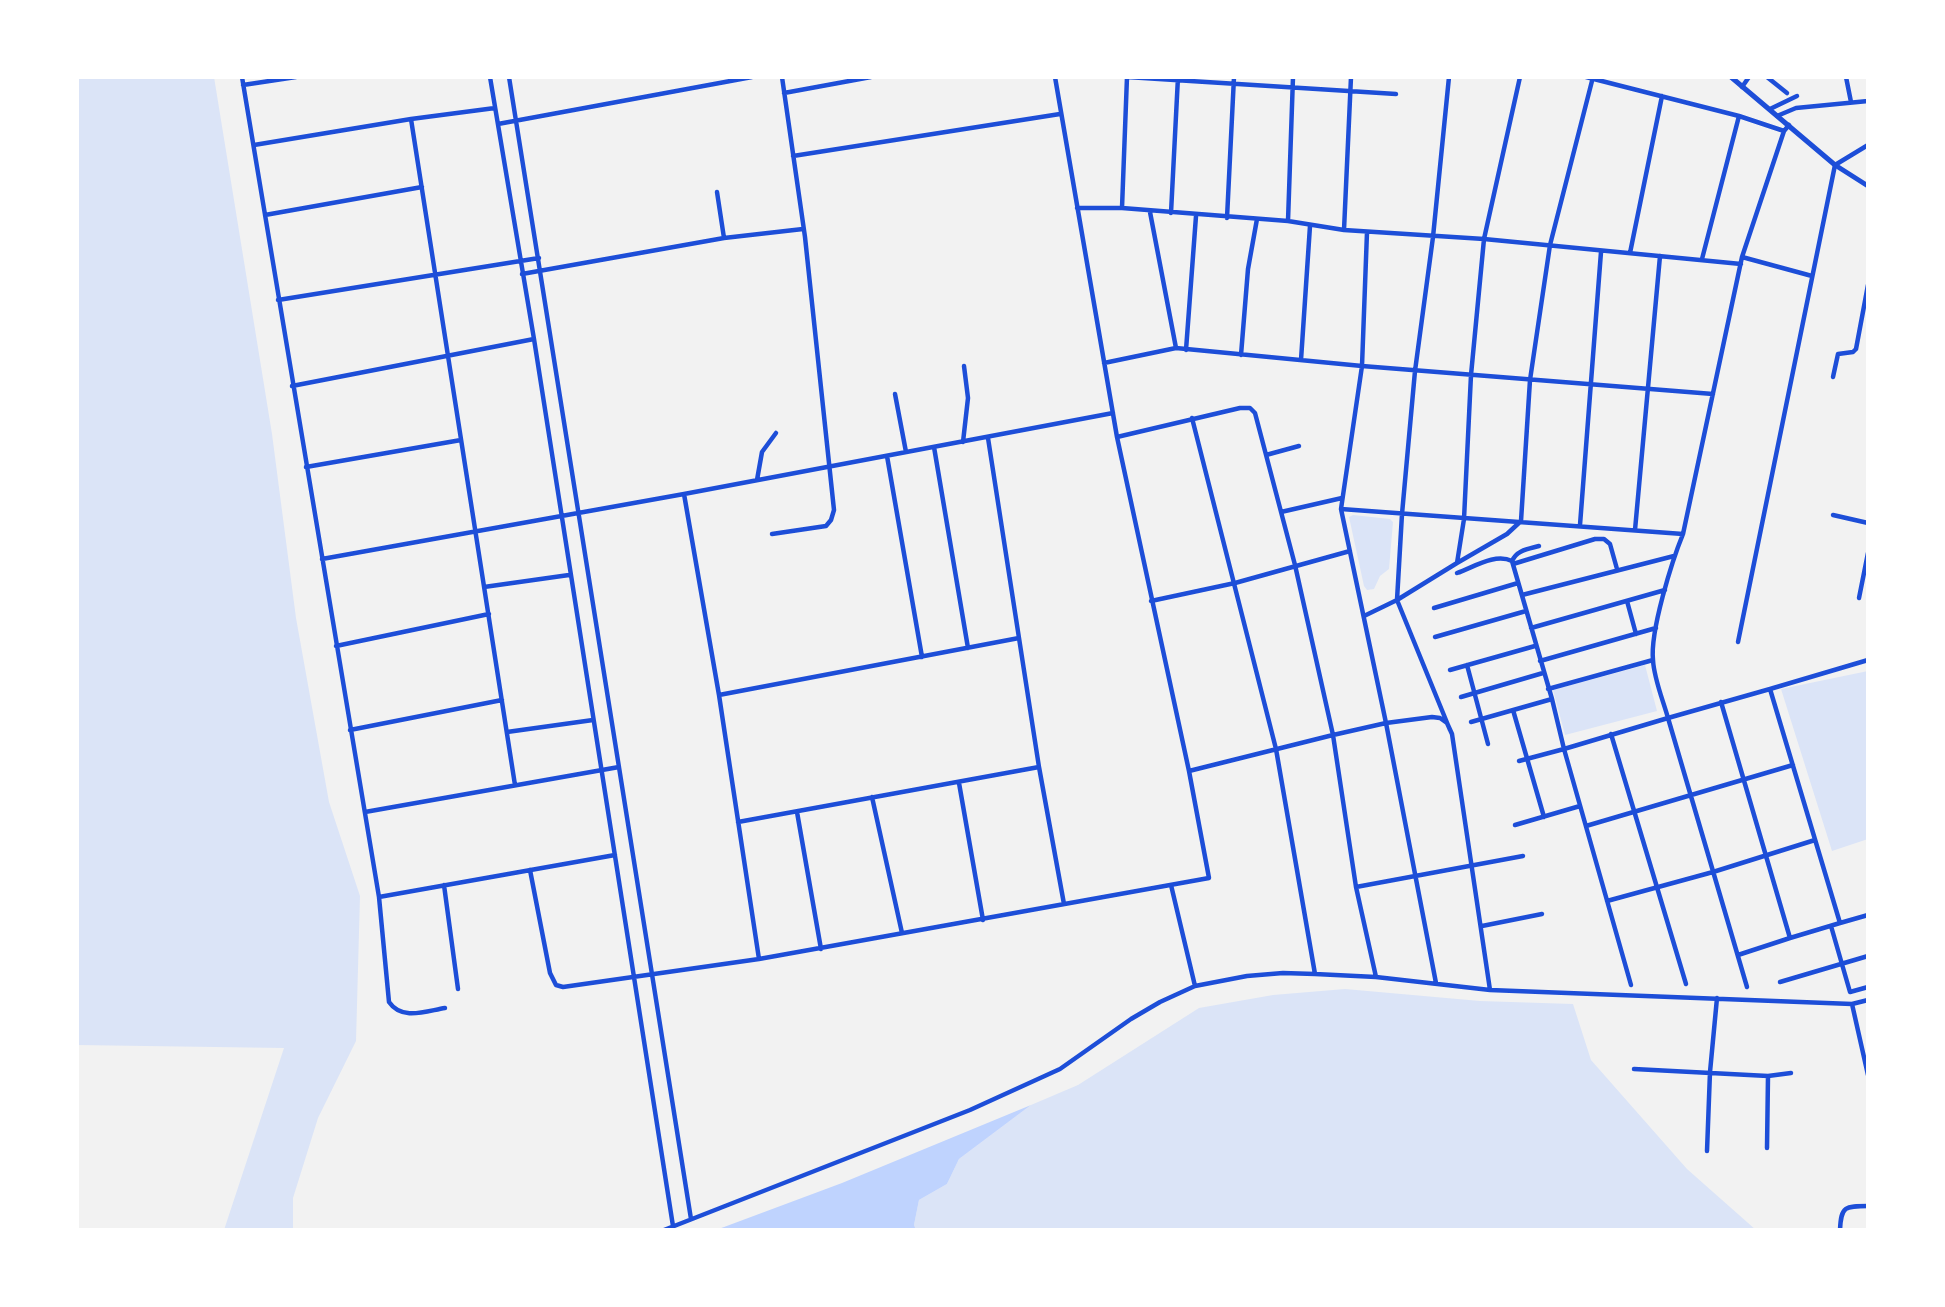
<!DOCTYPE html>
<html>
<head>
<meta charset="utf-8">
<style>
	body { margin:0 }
	#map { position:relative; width:1945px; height:1307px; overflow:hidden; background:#f2f2f2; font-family:Signika,sans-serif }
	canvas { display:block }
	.frame { position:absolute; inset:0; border:79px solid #fff; pointer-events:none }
</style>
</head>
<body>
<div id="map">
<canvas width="1945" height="1307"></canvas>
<div class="frame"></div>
</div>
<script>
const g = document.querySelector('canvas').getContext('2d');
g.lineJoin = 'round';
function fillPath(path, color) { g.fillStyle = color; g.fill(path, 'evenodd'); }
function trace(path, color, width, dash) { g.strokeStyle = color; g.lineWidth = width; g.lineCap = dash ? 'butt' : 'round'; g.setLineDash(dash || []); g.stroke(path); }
fillPath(new Path2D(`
	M 77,77 L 214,77 L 272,434 L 296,618 L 329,802 L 360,896 L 356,1041 L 318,1118 L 293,1198 L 293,1230 L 224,1230 L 284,1048 L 77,1045 Z
	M 1353,515 L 1390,519 L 1393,522 L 1389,569 L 1380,576 L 1374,589 L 1367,590 L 1364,586 L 1349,517 Z
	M 1645,665 L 1657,711 L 1565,735 L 1553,690 Z
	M 1868,671 L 1868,839 L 1832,851 L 1781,689 Z
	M 1345,989 L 1480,1001 L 1573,1004 L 1591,1060 L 1687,1169 L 1756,1230 L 916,1230 L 914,1225 L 919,1200 L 947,1184 L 959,1159 L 1031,1105 L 1078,1085 L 1199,1008 L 1273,995 Z`), '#dbe4f7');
fillPath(new Path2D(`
	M 1031,1105 L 959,1159 L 947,1184 L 919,1200 L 914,1225 L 916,1230 L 716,1230 L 842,1183 Z`), '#bfd3fe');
trace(new Path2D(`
	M 242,77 L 379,897 L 389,1002 C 402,1021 426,1011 445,1008
	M 490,77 L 534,339 L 673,1226
	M 509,77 L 691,1219
	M 1127,77 L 1396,94
	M 1449,77 L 1433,237 L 1415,371 L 1402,514 L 1397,600 L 1450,730
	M 1586,77 L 1739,116 L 1784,131
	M 1767,77 L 1787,93
	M 1846,77 L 1851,102
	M 243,85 L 296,77
	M 1742,87 L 1749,77
	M 784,93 L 871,77
	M 1770,109 L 1797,96
	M 1777,116 L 1796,108 L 1868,101
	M 411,119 L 515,785
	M 498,124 L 752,77
	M 254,145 L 411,119 L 495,108
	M 793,156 L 1060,114
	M 717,192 L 724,238
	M 1077,208 L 1122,208 L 1288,221 L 1344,230 L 1484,239 L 1741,264
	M 1122,208 L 1127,77
	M 1150,212 L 1176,348
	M 1171,213 L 1178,77
	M 265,215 L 422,187
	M 1227,218 L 1234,77
	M 1288,221 L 1293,77
	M 1344,230 L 1351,77
	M 1367,232 L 1362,366 L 1341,509 L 1386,723 L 1436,983
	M 1630,253 L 1662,96
	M 1742,257 L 1812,276
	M 1702,259 L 1739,116
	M 522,274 L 724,238 L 803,229
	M 278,300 L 539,258
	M 1186,350 L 1196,216
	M 1241,355 L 1248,269 L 1257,219
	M 1301,360 L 1310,226
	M 1104,363 L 1176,348 L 1362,366 L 1713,394
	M 1833,377 L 1838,354 L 1853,352 L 1856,349 L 1868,285
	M 292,386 L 534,339
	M 895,394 L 906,452
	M 1192,418 L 1276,749 L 1315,974
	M 1117,437 L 1240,408 L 1250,408 L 1255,413 L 1295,565 L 1333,735 L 1356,887 L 1376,977
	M 988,438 L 1039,767 L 1064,904
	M 963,442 L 968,398 L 964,366
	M 934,447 L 968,648
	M 1266,455 L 1299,446
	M 887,456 L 922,657
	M 306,467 L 461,440
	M 757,480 L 762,452 L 776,433
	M 684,494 L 719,695 L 759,959
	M 1341,509 L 1683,534
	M 1281,512 L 1342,498
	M 1833,515 L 1868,523
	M 1580,525 L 1601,252
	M 1635,530 L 1660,256
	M 772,534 L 826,526 L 831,520 L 834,510 L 805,237 L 782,77
	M 1539,546 C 1528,549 1517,550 1512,561 L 1552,699 L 1564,749 L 1668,718 C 1663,700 1654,679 1653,660 C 1650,631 1672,561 1683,534 L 1742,257 L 1784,131 L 1789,125
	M 322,559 L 684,494 L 1113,413
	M 1457,563 L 1507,534 L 1521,521 L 1530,380 L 1550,245 L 1593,77
	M 1513,564 L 1595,539 L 1604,539 L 1610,544 L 1617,569
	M 1457,573 C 1474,567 1495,553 1512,561
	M 484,587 L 569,575
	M 1522,595 L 1674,556
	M 1859,598 L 1868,553
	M 1151,601 L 1235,583 L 1350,551
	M 1627,601 L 1636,634
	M 1434,608 L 1518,583
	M 1364,616 L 1397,600 L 1457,563 L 1464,519 L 1471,375 L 1484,239 L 1520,77
	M 1531,628 L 1665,590
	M 1435,637 L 1526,611
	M 1738,642 L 1835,165 L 1868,145
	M 336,646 L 489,614
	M 1868,660 L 1770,689 L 1840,923 L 1868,915
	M 1540,661 L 1656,628
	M 1467,665 L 1488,744
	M 1450,670 L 1535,646
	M 1548,689 L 1653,660
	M 719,695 L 1019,638
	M 1461,697 L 1543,673
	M 1721,702 L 1790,938 L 1840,923
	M 1513,710 L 1544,817
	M 1471,722 L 1552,699
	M 350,730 L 502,700
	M 507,732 L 593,720
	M 1611,734 L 1686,984
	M 1519,761 L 1564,749 L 1631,985
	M 1189,771 L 1333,735 L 1386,723 L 1432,717 L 1440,718 L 1447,723 L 1452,734 L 1490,990
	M 959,783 L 983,920
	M 872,797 L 902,933
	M 365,812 L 619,767
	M 797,812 L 821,949
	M 738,822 L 1039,767
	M 1515,825 L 1580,806
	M 1586,826 L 1793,765
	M 530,870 L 550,973 L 556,985 L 563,987 L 759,959 L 1209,878 L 1189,771 L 1117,437 L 1055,77
	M 444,885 L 458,989
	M 1171,885 L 1195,986
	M 1356,887 L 1523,856
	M 379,897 L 615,855
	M 1607,901 L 1713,872 L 1815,840
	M 1482,926 L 1542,914
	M 1831,926 L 1850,992 L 1868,987
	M 1738,955 L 1790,938
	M 1780,982 L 1868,956
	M 1747,987 L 1668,718 L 1770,689
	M 1852,1004 L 1868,1075
	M 1634,1069 L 1768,1076 L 1791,1073
	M 1767,1148 L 1768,1076
	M 1707,1151 L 1710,1072 L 1717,998
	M 664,1230 L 970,1110 L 1060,1069 L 1131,1019 L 1160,1002 L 1195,986 L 1247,976 L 1283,973 L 1315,974 L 1376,977 L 1490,990 L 1852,1004 L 1868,1000
	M 1840,1230 C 1841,1206 1845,1206 1868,1206`), '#1d4ed8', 4.5);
trace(new Path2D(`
	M 1731,77 L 1835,165 L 1868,186`), '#1d4ed8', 5);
</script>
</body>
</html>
